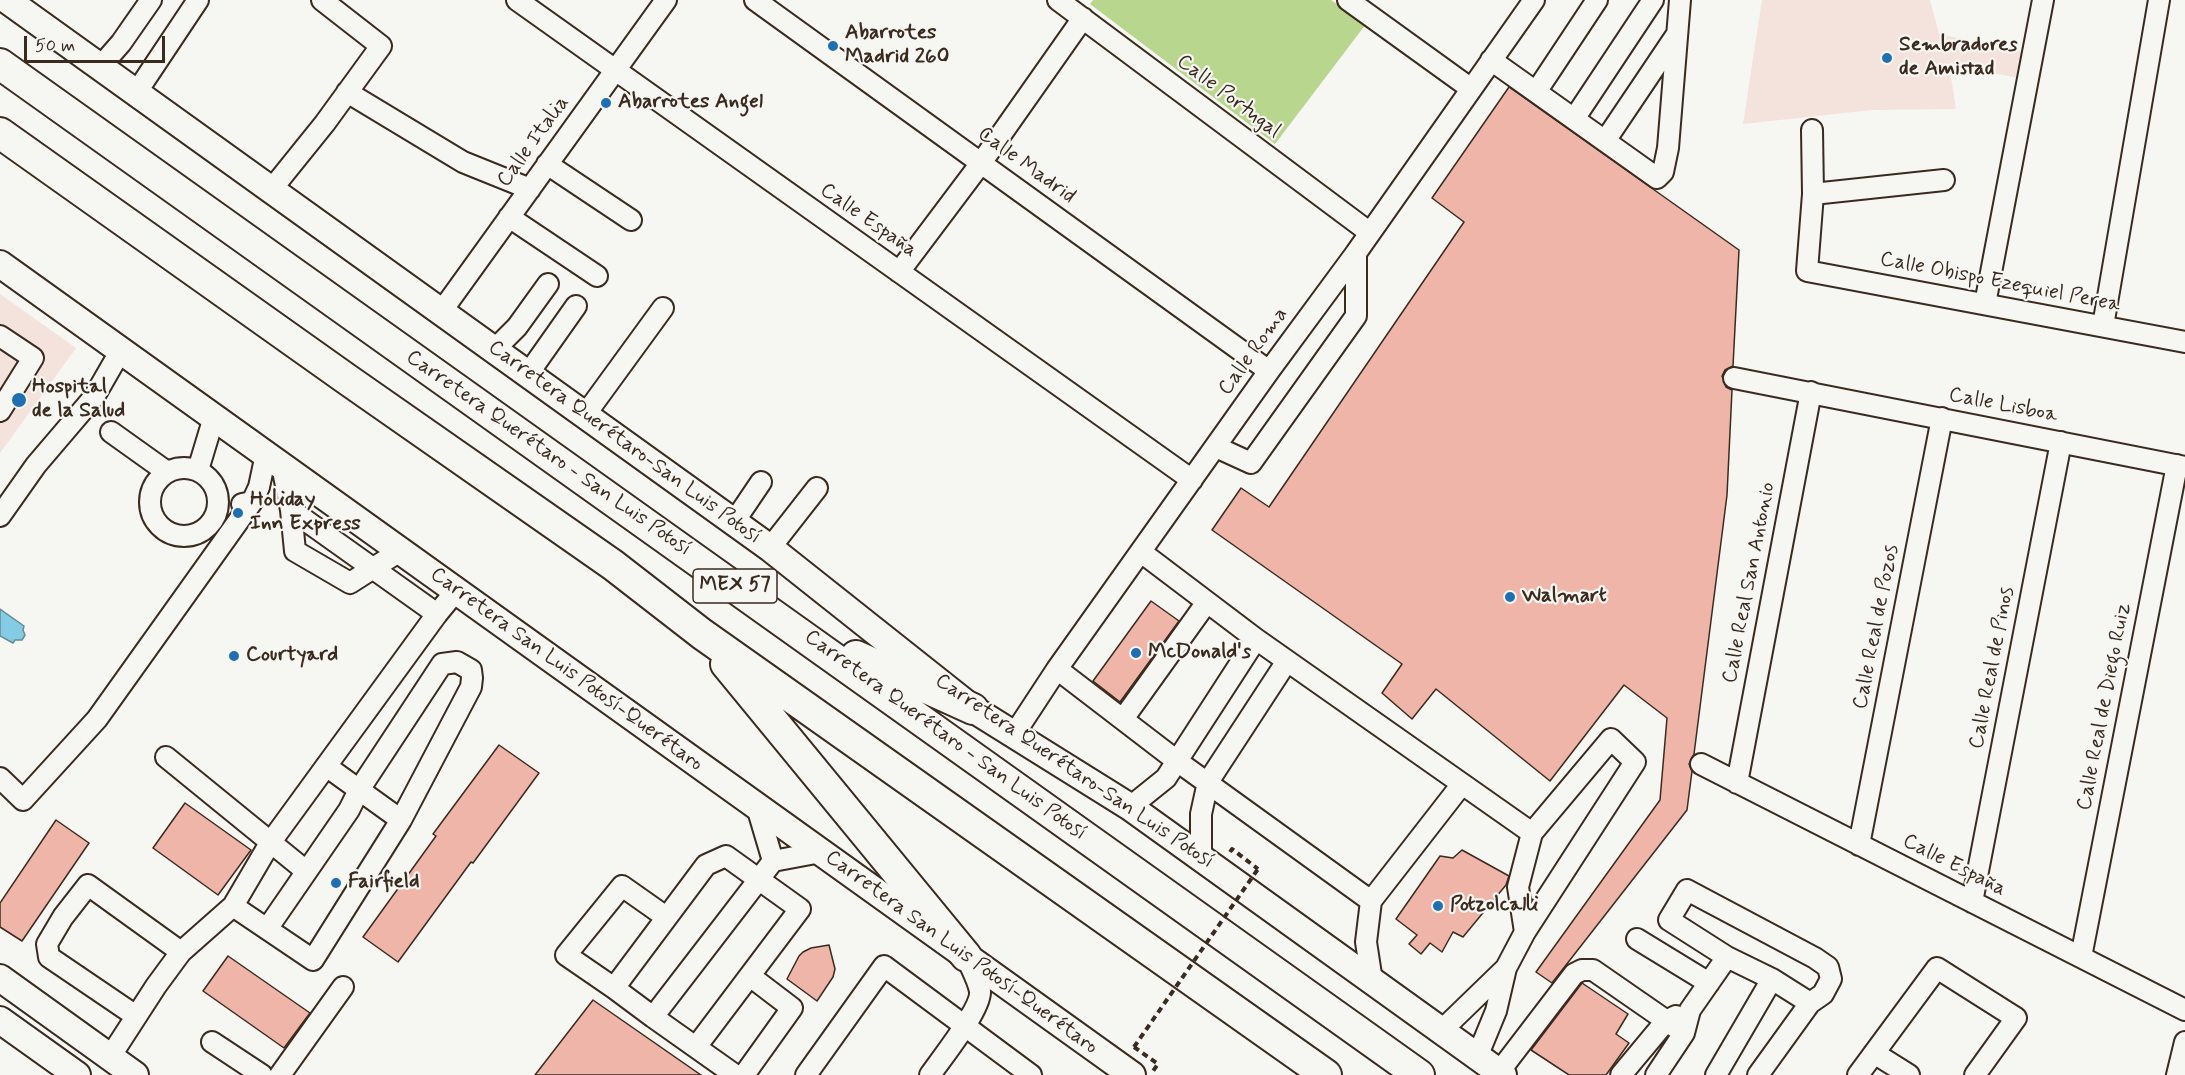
<!DOCTYPE html>
<html>
<head>
<meta charset="utf-8">
<style>
	body { margin:0 }
	#map { position:relative; width:2185px; height:1075px; overflow:hidden; background:#f6f6f2; font-family:Mynerve,sans-serif }
	canvas { display:block }
	.scale { position:absolute; left:24px; top:36px; width:141px; height:27px; box-sizing:border-box; border:3px solid #3b2a1e; border-top:0; padding-left:8px; font-size:18px; line-height:21px; white-space:nowrap; color:#3b2a1e; -webkit-text-stroke:4px #f6f6f2; paint-order:stroke }
</style>
</head>
<body>
<div id="map">
<canvas width="2185" height="1075"></canvas>
<div class="scale">50 m</div>
</div>
<script>
const g = document.querySelector('canvas').getContext('2d');
g.lineJoin = 'round';
function fillPath(path, color) { g.fillStyle = color; g.fill(path, 'evenodd'); }
function trace(path, color, width, dash) { g.strokeStyle = color; g.lineWidth = width; g.lineCap = dash ? 'butt' : 'round'; g.setLineDash(dash || []); g.stroke(path); }
function drawText(font, color, halo, rows, align = 'center') {
  g.font = font + ' Mynerve,sans-serif'; g.lineWidth = 4.5; g.setLineDash([]); g.textBaseline = 'middle'; g.strokeStyle = halo; g.fillStyle = color; for (const [text, x, y, turn = 0] of rows) {
    g.save(); g.translate(x, y); g.rotate((+turn || 0) * Math.PI / 180); g.textAlign = isNaN(turn) ? turn : align; if (halo) g.strokeText(text, 0, 0); g.fillText(text, 0, 0); g.restore();
  }
}
fillPath(new Path2D(`
	M 1762,0 L 1930,0 L 1939,34 L 2022,52 L 2019,78 L 1949,65 L 1956,109 L 1871,110 L 1743,124 Z
	M 0,294 L 76,348 L 0,453 Z`), '#f4e2dc');
fillPath(new Path2D(`
	M 1093,0 L 1331,0 L 1366,24 L 1275,144 L 1090,4 Z`), '#b8d68e');
const water = new Path2D(`
	M 0,609 L 24,626 L 23,630 L 25,635 L 22,640 L 15,640 L 13,643 L 0,636 Z`);
fillPath(water, '#84cce5');
trace(water, '#678b95', 1.5);
const building = new Path2D(`
	M 1509,87 L 1739,250 L 1733,366 L 1725,370 L 1722,376 L 1726,387 L 1732,390 L 1727,495 L 1694,754 L 1689,764 L 1692,771 L 1687,810 L 1552,983 L 1536,972 L 1660,800 L 1667,718 L 1624,685 L 1550,781 L 1436,689 L 1412,719 L 1382,693 L 1402,664 L 1212,530 L 1241,488 L 1269,507 L 1464,222 L 1432,198 Z
	M 1151,601 L 1179,621 L 1120,702 L 1093,681 Z
	M 499,745 L 539,773 L 473,863 L 471,862 L 398,962 L 363,937 L 436,836 L 433,834 Z
	M 185,803 L 251,850 L 218,895 L 153,848 Z
	M 56,820 L 89,843 L 22,941 L 0,927 L 0,903 Z
	M 1462,850 L 1509,876 L 1506,885 L 1463,937 L 1453,932 L 1442,952 L 1430,943 L 1421,954 L 1409,944 L 1417,935 L 1396,919 L 1440,856 L 1453,858 Z
	M 829,945 L 835,969 L 833,977 L 817,1001 L 787,979 L 799,956 L 803,952 L 811,948 Z
	M 228,956 L 310,1013 L 284,1048 L 203,991 Z
	M 1582,983 L 1628,1014 L 1616,1034 L 1629,1043 L 1606,1075 L 1569,1075 L 1531,1050 Z
	M 593,1000 L 701,1075 L 535,1075 Z`);
fillPath(building, '#efb5a9');
trace(building, '#3b2a1e', 1.5);
const minor = new Path2D(`
	M 517,0 L 1192,480
	M 755,0 L 1269,371
	M 1058,0 L 1369,232
	M 1348,0 L 1470,88
	M 1491,60 L 1657,178 L 1663,172 L 1668,148 L 1680,0
	M 100,67 L 121,43 L 151,0
	M 347,92 L 463,162 L 530,189
	M 1536,92 L 1597,0
	M 136,93 L 198,0
	M 1574,119 L 1653,0
	M 1812,130 L 1813,194 L 1807,271 L 2185,342
	M 1605,141 L 1677,34
	M 547,164 L 631,220
	M 271,190 L 325,123 L 381,46 L 322,0
	M 1813,194 L 1944,180
	M 509,217 L 597,276
	M 899,272 L 981,163 L 1083,18
	M 1985,304 L 2043,0
	M 441,312 L 666,0
	M 2103,326 L 2159,0
	M 0,336 L 33,358 L 0,411
	M 494,350 L 517,327 L 548,284
	M 528,374 L 576,306
	M 1734,378 L 2185,467
	M 585,415 L 663,308
	M 111,432 L 167,472
	M 1216,447 L 1251,463 L 1356,316 L 1356,253
	M 282,466 L 291,510 L 295,551 L 350,583 L 400,551
	M150 502a34 34 0 1 1 68 0a34 34 0 1 1-68 0Z
	M 198,470 L 214,417
	M 242,504 L 252,502 L 259,487 L 266,454
	M 291,510 L 437,614 L 456,591
	M 0,516 L 36,465 L 94,397 L 121,350
	M 734,522 L 761,482
	M 770,548 L 817,488
	M 1141,552 L 1256,639
	M 1057,669 L 1177,761 L 1371,901 L 1462,784
	M 1123,719 L 1207,602
	M 1015,733 L 1057,669 L 1269,371 L 1356,253 L 1534,0
	M 166,757 L 306,871
	M 1701,764 L 2185,1010
	M 0,778 L 23,800 L 97,719 L 252,502
	M 1737,783 L 1811,392
	M 757,807 L 773,861
	M 1130,807 L 1166,778 L 1256,639 L 1532,833 L 1611,739 L 1635,762 L 1525,932 L 1506,968 L 1496,1011 L 1477,1057
	M 1859,845 L 1942,418
	M 1201,858 L 1201,814 L 1208,782 L 1287,661
	M 1371,901 L 1366,942 L 1372,981
	M 1972,902 L 2061,442
	M 233,906 L 313,960 L 401,820
	M 666,917 L 622,886 L 566,955 L 614,988 L 706,865 L 726,856 L 800,909 L 696,1047
	M 267,929 L 349,810 L 359,790 L 442,664 L 457,662 L 471,670 L 472,678 L 471,687 L 401,820 L 326,766
	M 1525,932 L 1518,887 L 1532,833
	M 1637,939 L 1709,983
	M 2081,957 L 2177,465
	M 614,988 L 653,1017
	M 136,1016 L 49,957 L 47,944 L 63,917 L 88,885 L 181,952
	M 1441,1031 L 1506,968
	M 212,1042 L 262,1075
	M 1874,1053 L 1909,1075
	M 110,1057 L 156,986 L 181,952 L 233,906 L 270,843 L 437,614
	M 1499,1072 L 1574,974 L 1582,970 L 1593,970 L 1684,1033
	M 280,1075 L 343,987
	M 735,1075 L 653,1017 L 773,861 L 821,852
	M 744,1075 L 792,1008 L 750,976
	M 806,1075 L 884,966 L 1031,1075
	M 930,1075 C 941,1059 982,1008 980,991 C 978,980 970,966 966,956
	M 1621,1075 L 1666,1021 L 1676,1016
	M 1656,1075 L 1684,1033 L 1690,1010 L 1727,957 L 1772,979 L 1810,1003 L 1823,994 L 1831,979 L 1828,967 L 1815,958 L 1687,890 L 1669,920 L 1727,957
	M 1716,1075 L 1772,979
	M 1758,1075 L 1810,1003
	M 1858,1075 L 1937,968 L 2016,1018 L 1975,1075
	M 2177,1075 L 2185,1042`);
const major = new Path2D(`
	M 7,0 L 770,548 L 973,709 L 1130,807 L 1503,1075
	M 0,264 L 1132,1075
	M 0,978 L 135,1075
	M 0,1020 L 77,1075`);
const highway = new Path2D(`
	M 0,64 L 1419,1075
	M 0,133 L 348,380 L 613,565 L 702,634 L 1326,1075
	M 856,656 L 973,709
	M 726,664 L 966,956`);
trace(minor, '#3b2a1e', 24);
trace(major, '#3b2a1e', 30);
trace(highway, '#3b2a1e', 34);
trace(new Path2D(`
	M 1230,852 L 1232,849 L 1258,869
	M 1134,1047 L 1158,1064 L 1153,1071`), '#3b2a1e', 4, [6, 4.5]);
trace(minor, '#f6f6f2', 20);
trace(major, '#f6f6f2', 26);
trace(highway, '#f6f6f2', 30);
trace(new Path2D(`
	M 1134,1047 L 1258,869`), '#3b2a1e', 4, [6, 4.5]);
for (const [x, y, r, color] of [
	[833,46,6,"#1f6fb2"],
	[1887,58,6,"#1f6fb2"],
	[606,103,6,"#1f6fb2"],
	[19,400,8,"#1f6fb2"],
	[238,513,6,"#1f6fb2"],
	[1510,597,6,"#1f6fb2"],
	[1136,653,6,"#1f6fb2"],
	[234,656,6,"#1f6fb2"],
	[336,883,6,"#1f6fb2"],
	[1438,906,6,"#1f6fb2"]
]) { const dot = new Path2D(); dot.arc(x, y, r, 0, 2 * Math.PI); g.fillStyle = color; g.fill(dot); trace(dot, '#f6f6f2', 2); }
for (const [x, y, w] of [
	[735,586,84]
]) { const box = new Path2D(); box.roundRect(x - w / 2, y - 17, w, 34, 4.5); g.fillStyle = '#f6f6f2'; g.fill(box); trace(box, '#3b2a1e', 1.5); }
drawText('bold 20px', '#3b2a1e', null, [
	["MEX 57",735,586]
]);
drawText('bold 21px', '#3b2a1e', '#f6f6f2', [
	["Abarrotes",845,34],
	["Madrid 260",845,58],
	["Sembradores",1899,46],
	["de Amistad",1899,70],
	["Abarrotes Angel",618,103],
	["Hospital",32,388],
	["de la Salud",32,412],
	["Holiday",250,501],
	["Inn Express",250,525],
	["Walmart",1522,597],
	["McDonald's",1148,653],
	["Courtyard",246,656],
	["Fairfield",348,883],
	["Potzolcalli",1450,906]
], 'left');
drawText('21px', '#3b2a1e', '#f6f6f2', [
	["Calle Portugal",1228,97,37],
	["Calle Italia",534,142,-54],
	["Calle Madrid",1026,166,36],
	["Calle España",868,221,35],
	["Calle Obispo Ezequiel Perea",2000,283,11],
	["Calle Roma",1254,352,-54],
	["Calle Lisboa",2003,406,11],
	["Carretera Querétaro-San Luis Potosí",624,443,36],
	["Carretera Querétaro - San Luis Potosí",548,454,35],
	["Calle Real San Antonio",1750,583,-79],
	["Calle Real de Pozos",1877,627,-79],
	["Calle Real de Pinos",1993,668,-79],
	["Carretera San Luis Potosí-Querétaro",566,670,36],
	["Calle Real de Diego Ruiz",2105,707,-79],
	["Carretera Querétaro - San Luis Potosí",945,736,36],
	["Carretera Querétaro-San Luis Potosí",1074,772,34],
	["Calle España",1954,866,27],
	["Carretera San Luis Potosí-Querétaro",961,953,36]
]);
</script>
</body>
</html>
